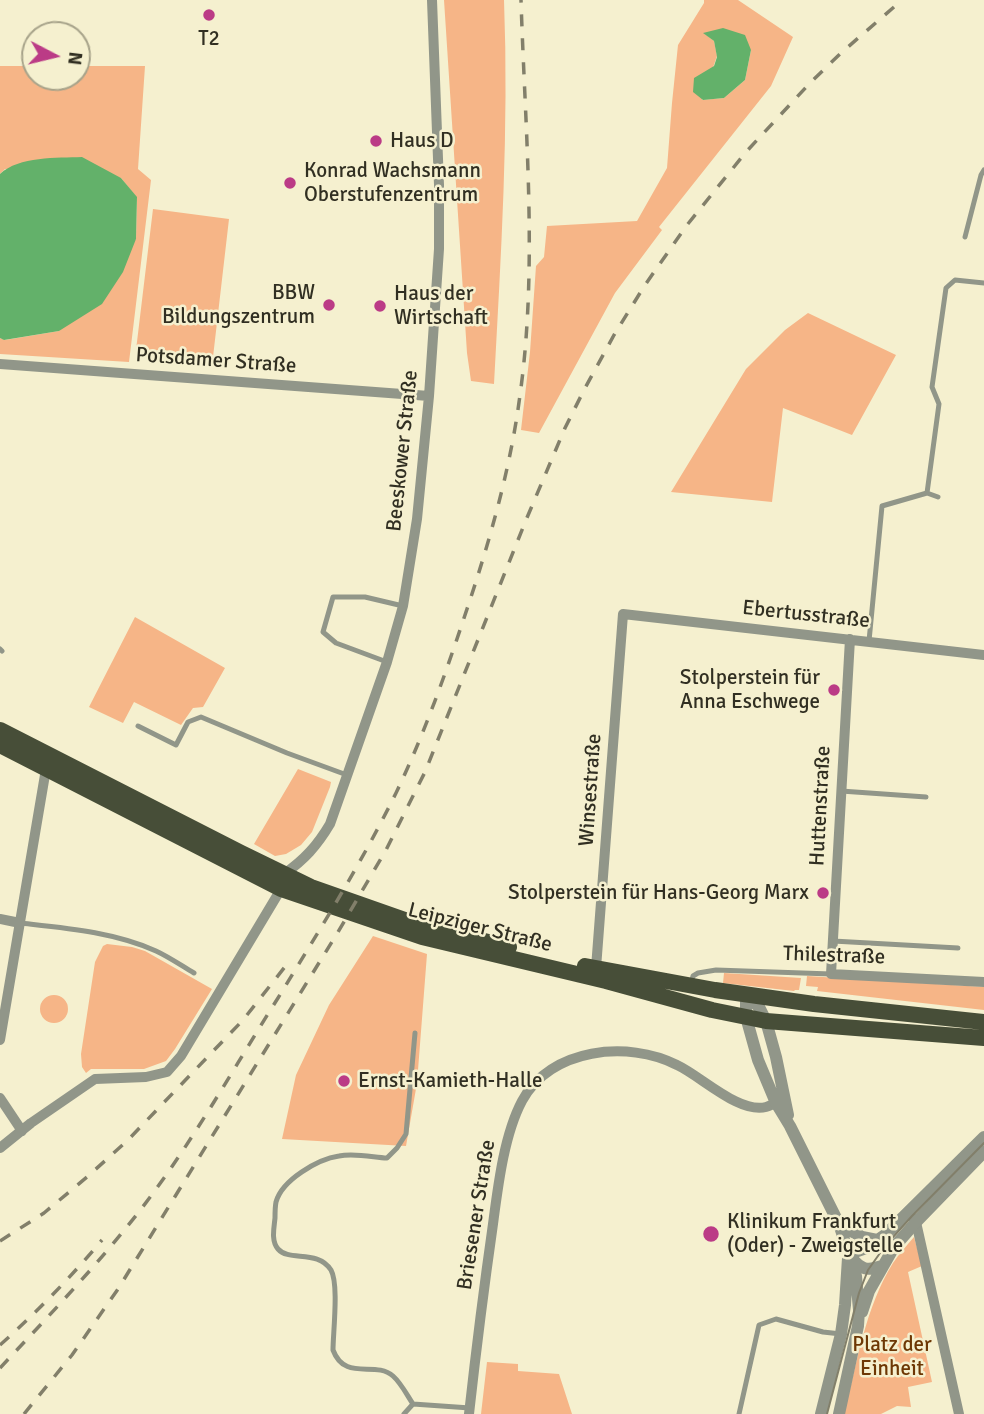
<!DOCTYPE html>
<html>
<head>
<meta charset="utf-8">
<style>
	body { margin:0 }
	#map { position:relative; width:984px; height:1414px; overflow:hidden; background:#f5f0cf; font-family:Signika,sans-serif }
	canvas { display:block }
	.north { position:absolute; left:21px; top:21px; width:70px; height:70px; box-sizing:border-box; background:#f5f0cf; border:2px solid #a7a38a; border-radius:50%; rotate:97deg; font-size:19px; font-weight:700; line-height:28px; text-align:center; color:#312f22 }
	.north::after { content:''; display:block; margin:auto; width:24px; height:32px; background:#bb3b86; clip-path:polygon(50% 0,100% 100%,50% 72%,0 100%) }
</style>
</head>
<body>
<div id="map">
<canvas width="984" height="1414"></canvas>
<div class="north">N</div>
</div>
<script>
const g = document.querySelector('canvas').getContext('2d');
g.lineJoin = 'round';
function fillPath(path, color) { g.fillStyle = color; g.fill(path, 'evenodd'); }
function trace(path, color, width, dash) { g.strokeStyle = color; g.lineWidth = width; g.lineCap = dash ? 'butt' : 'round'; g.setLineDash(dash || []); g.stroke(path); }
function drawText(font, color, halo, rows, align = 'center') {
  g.font = font + ' Signika,sans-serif'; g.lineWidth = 5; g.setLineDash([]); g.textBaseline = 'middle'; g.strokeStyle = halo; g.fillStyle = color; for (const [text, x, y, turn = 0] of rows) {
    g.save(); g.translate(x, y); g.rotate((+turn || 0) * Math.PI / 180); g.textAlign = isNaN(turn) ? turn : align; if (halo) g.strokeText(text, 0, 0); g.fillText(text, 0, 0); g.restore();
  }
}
fillPath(new Path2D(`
	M 444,0 L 504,0 C 509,128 501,256 494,384 L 471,381 L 467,353 Z
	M 704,0 L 738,0 L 793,37 L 771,86 L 659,227 L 662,230 L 615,293 L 539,433 L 521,430 L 530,352 L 536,266 L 544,257 L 547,226 L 637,221 L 667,168 L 672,103 L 678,45 L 704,3 ZM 704,33 L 751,50 L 745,80 L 724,98 L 702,100 L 717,56 L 714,41 Z
	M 0,66 L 35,66 L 35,77 L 77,77 L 77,66 L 145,66 L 138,169 L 151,180 L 129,362 L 0,354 L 0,338 L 5,340 L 59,331 L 136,239 L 137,198 L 121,178 L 5,169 L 0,174 Z
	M 153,209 L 229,219 L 213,357 L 136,350 Z
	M 808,313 L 896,355 L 852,435 L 783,408 L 772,502 L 671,492 L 746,369 L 785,330 Z
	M 135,617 L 225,668 L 203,707 L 193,708 L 181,725 L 134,702 L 123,723 L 89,707 Z
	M 298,769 L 331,782 L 330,787 L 312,832 L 301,845 L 286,854 L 275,856 L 254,844 Z
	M 373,936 L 427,954 L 417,1083 L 406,1146 L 282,1139 L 296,1075 L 329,1005 Z
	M 107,944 L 132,947 L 145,951 L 212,989 L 175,1049 L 166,1061 L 144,1069 L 91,1069 L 86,1073 L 82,1067 L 81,1054 L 95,962 L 103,946 Z
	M 724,973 L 801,978 L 799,990 L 795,990 L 794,991 L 723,983 Z
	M 807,976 L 984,987 L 984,1010 L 817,991 L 818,987 L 806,986 Z
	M40 1009a14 14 0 1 1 28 0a14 14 0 1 1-28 0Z
	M 914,1237 L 922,1266 L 908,1272 L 932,1382 L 908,1387 L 911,1407 L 897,1406 L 881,1414 L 844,1414 C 857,1363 865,1308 893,1263 C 899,1254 907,1245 914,1237 Z
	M 487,1362 L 518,1364 L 518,1371 L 559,1374 L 572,1414 L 481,1414 Z`), '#f6b587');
fillPath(new Path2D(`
	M 723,28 L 745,35 L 751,50 L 745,80 L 724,98 L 703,100 L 693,92 L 694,78 L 714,66 L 717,57 L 714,41 L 703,33 Z
	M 82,157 L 121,178 L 137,197 L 136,239 L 123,272 L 102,304 L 59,331 L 4,340 L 0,338 L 0,174 C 19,156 57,158 82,157 Z`), '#63b16a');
trace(new Path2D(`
	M 965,237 L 981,175 L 984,170
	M 927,493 L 938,497
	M 869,641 L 882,506 L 927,493 L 939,404 L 932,387 L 946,288 L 955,280 L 984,283
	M 0,649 L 2,651
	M 387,662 L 336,643 L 323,632 L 333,597 L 365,597 L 403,606
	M 138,726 L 176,745 L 188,722 L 201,717 L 287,753 L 347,775
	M 841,791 L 926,797
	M 20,923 C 65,928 114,932 156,951 C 169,957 182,966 194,973
	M 833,941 L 958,948
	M 691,984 L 693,976 L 698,973 L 716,970 L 831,974
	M 415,1033 L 406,1134 L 397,1148 L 387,1158 C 372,1157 354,1153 339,1156 C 318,1159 282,1180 276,1202 C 275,1207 275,1213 275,1218 C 274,1228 271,1241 278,1249 C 289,1262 318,1249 331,1270 C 339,1284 333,1333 333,1350 C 345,1382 375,1360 393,1376 C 401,1383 407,1395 413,1404 L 470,1408
	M 404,1414 L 413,1404
	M 739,1414 L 759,1325 L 776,1319 L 823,1332 L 841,1334`), '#919689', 5);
trace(new Path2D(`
	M 0,364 L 429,396
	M 850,639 L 831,974 L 984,982
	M 284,874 C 304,860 317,846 330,824 L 387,662 L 403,606 L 417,519 L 429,396 L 439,249 L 439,185 L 432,0
	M 0,919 L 20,923
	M 596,968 L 623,614 L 984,655
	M 0,1040 L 47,763
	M 0,1098 L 22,1131
	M 0,1148 L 31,1123 L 95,1079 L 146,1077 L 167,1072 L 181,1056 L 281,889
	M 912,1217 L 916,1222 L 959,1414
	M 469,1414 C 476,1351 484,1287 493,1224 C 498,1186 504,1135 522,1101 C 550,1048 628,1040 677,1065 C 701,1076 739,1114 766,1107 C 770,1106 773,1104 776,1103`), '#919689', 10);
trace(new Path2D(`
	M 746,995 L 746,1017 L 758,1060 L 776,1103 L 790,1126 L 839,1224 L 856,1276 L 859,1310 L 858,1326 L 839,1414
	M 746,995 L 759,1007 L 766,1021 L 776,1057 L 788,1115
	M 839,1224 L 862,1237 L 877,1240
	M 849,1254 L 866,1248 L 885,1235 L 984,1137
	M 851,1257 C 861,1270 867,1271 882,1266
	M 862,1312 L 869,1291 L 894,1247 L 916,1222 L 984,1152
	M 821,1414 L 841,1334 L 845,1305 L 848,1258`), '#919689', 12);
trace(new Path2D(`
	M 0,730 L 241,853 L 311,887 L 422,926 L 509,947
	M 0,745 L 281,889 L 422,937 L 606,981 L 712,1010 L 766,1021 L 984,1038
	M 585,966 L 715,990 L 814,1004 L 984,1022`), '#474e38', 16);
trace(new Path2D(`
	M 827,1414 L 859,1293 L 868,1270 L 885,1246 L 912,1216 L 984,1143`), '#827f6a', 2);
trace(new Path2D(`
	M 0,1241 L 44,1213 L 87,1177 L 127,1141 L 243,1020 L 288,963
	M 0,1345 C 37,1312 71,1277 102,1240
	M 0,1368 C 57,1307 116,1246 164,1178 C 205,1120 240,1058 278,998 C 319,931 361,864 396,793 C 422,739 443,681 462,624 C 487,550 510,473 520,395 C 538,267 525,129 521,0
	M 24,1414 L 72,1355 L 118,1289 L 338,932 L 386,850 L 425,772 L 526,520 L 565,428 L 584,390 L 614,335 L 645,285 L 687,225 L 746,152 L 810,83 L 841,53 L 902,0`), '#827f6a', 3.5, [12, 12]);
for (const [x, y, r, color] of [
	[209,15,7,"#bb3b86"],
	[376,141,7,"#bb3b86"],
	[290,183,7,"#bb3b86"],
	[329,305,7,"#bb3b86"],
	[380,306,7,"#bb3b86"],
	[834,690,7,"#bb3b86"],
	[823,893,7,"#bb3b86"],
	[344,1081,7,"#bb3b86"],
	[711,1234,9,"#bb3b86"]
]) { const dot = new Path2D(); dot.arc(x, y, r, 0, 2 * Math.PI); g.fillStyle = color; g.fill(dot); trace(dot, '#f5f0cf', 2.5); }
drawText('21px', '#312f22', '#f5f0cf', [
	["T2",209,39,"center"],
	["Haus D",390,141],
	["Konrad Wachsmann",304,171],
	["Oberstufenzentrum",304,195],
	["BBW",315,293,"right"],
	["Bildungszentrum",315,317,"right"],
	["Haus der",394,294],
	["Wirtschaft",394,318],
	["Stolperstein für",820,678,"right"],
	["Anna Eschwege",820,702,"right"],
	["Stolperstein für Hans-Georg Marx",809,893,"right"],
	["Ernst-Kamieth-Halle",358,1081],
	["Klinikum Frankfurt",727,1222],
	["(Oder) - Zweigstelle",727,1246]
], 'left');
drawText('21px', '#312f22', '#f5f0cf', [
	["Potsdamer Straße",216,361,4],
	["Beeskower Straße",403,451,-84],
	["Ebertusstraße",806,615,6],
	["Winsestraße",591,790,-86],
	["Huttenstraße",821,806,-87],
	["Leipziger Straße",480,928,14],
	["Thilestraße",834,956,2],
	["Briesener Straße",477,1215,-81]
]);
drawText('21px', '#6d3704', '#f5f0cf', [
	["Platz der",892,1345],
	["Einheit",892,1369]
]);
</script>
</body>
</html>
